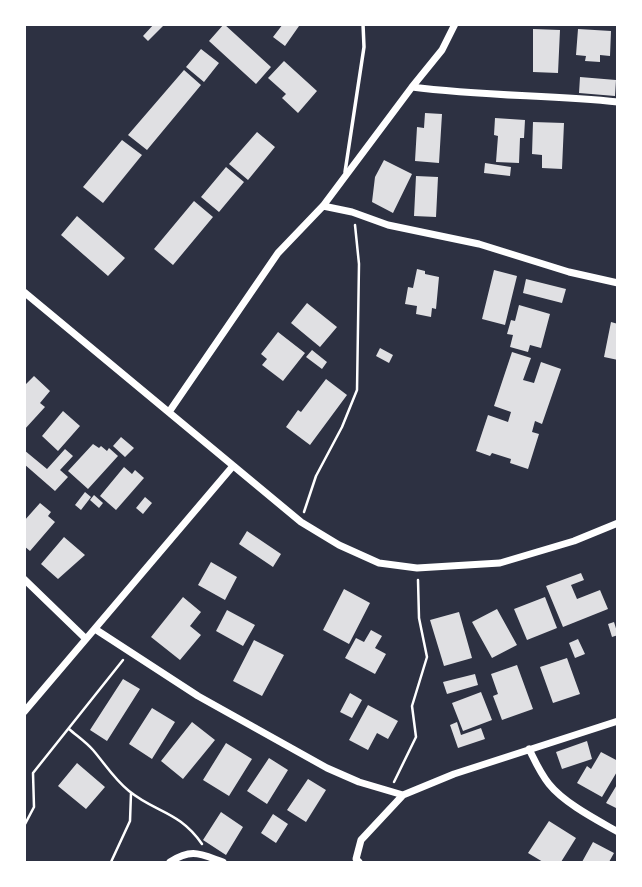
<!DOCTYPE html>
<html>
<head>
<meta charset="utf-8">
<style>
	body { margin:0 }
	#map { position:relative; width:642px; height:887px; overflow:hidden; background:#2d3142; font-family:Roboto,sans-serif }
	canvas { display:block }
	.frame { position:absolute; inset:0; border:26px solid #fff; pointer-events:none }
</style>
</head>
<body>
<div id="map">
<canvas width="642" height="887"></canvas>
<div class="frame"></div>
</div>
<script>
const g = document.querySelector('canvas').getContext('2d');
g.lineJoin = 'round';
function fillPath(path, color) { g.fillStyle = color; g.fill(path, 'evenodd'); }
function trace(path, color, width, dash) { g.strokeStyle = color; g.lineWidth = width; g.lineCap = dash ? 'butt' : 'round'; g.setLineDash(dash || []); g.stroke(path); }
fillPath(new Path2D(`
	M 154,24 L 165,24 L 148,41 L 143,36 Z
	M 224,24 L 271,67 L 256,84 L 209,41 Z
	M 283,24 L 299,26 L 285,46 L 273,37 Z
	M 533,29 L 560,30 L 558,73 L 533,72 Z
	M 578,29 L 611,31 L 610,56 L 600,55 L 600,62 L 585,61 L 586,56 L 576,55 Z
	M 201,49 L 219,63 L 204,82 L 186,67 Z
	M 284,61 L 317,91 L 298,113 L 282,98 L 286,94 L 268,78 Z
	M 184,70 L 201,85 L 147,150 L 128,135 Z
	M 580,77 L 616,80 L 615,96 L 579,93 Z
	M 425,113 L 442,114 L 439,163 L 415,161 L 417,127 L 424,128 Z
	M 495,118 L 525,120 L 524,138 L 520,138 L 519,163 L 496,162 L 498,136 L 494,135 Z
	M 533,122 L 564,123 L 562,169 L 542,168 L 542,155 L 532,154 Z
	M 257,132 L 275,147 L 248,180 L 229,164 Z
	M 122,140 L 142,155 L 103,203 L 83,187 Z
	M 384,160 L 412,174 L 393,213 L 372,202 L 375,177 Z
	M 485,163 L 511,167 L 510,176 L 484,173 Z
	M 226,167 L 244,182 L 219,212 L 201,197 Z
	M 416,176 L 438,177 L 436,217 L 414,216 Z
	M 194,201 L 213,217 L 173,265 L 154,249 Z
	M 77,216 L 125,258 L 108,276 L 61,235 Z
	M 417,269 L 425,271 L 425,274 L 439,277 L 436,309 L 432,308 L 431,317 L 416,314 L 417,306 L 405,304 L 408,287 L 413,288 Z
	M 494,270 L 517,276 L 505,325 L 482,319 Z
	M 526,279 L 566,289 L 562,303 L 523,293 Z
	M 307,303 L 337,327 L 320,347 L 291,323 Z
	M 519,305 L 550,314 L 541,348 L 530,345 L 528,352 L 510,347 L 513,335 L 507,334 L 511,320 L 515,321 Z
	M 611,322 L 618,324 L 618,360 L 604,357 Z
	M 278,332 L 305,353 L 283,381 L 262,365 L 267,359 L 261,354 Z
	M 380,348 L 393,355 L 389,363 L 376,356 Z
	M 312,350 L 327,362 L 322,369 L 306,357 Z
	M 512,352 L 531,358 L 523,380 L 534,383 L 541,362 L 561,369 L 542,424 L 535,421 L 532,432 L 539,434 L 528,469 L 510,463 L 511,459 L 492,453 L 490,456 L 476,451 L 488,415 L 508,422 L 511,412 L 494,406 Z
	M 34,376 L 50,391 L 40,403 L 45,407 L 24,430 L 24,386 Z
	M 326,379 L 347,395 L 310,445 L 286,427 L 298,410 L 301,412 Z
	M 63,411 L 80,426 L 58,451 L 42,436 Z
	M 121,437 L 134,448 L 125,457 L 113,446 Z
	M 93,444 L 99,448 L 101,446 L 107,451 L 109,448 L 118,456 L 88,489 L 68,471 Z
	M 65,449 L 73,456 L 60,470 L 68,477 L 55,491 L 24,464 L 24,450 L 47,469 Z
	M 124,467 L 132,474 L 135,470 L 144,478 L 116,510 L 100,496 Z
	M 85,492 L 91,497 L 81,510 L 75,505 Z
	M 94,495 L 103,503 L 99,508 L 90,500 Z
	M 145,497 L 152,503 L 143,514 L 136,508 Z
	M 40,503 L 51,512 L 48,516 L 55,522 L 30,551 L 24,546 L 24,521 Z
	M 247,531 L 281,554 L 273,567 L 239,544 Z
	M 64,537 L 85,555 L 58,579 L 41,564 Z
	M 211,562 L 237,577 L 225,600 L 198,585 Z
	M 581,573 L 584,580 L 571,585 L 577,599 L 600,590 L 608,609 L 563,627 L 546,586 Z
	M 344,589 L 370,603 L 349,644 L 323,630 Z
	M 183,597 L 201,612 L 190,626 L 201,635 L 180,660 L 151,637 Z
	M 545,597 L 557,628 L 527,640 L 514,609 Z
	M 497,609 L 517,645 L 492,658 L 472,622 Z
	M 227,610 L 255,625 L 243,646 L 216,631 Z
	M 459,612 L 472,658 L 444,666 L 430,620 Z
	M 614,622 L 618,635 L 612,637 L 608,624 Z
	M 371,630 L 382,636 L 375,648 L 386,654 L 375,674 L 345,658 L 356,638 L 364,642 Z
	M 578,639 L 585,654 L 575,658 L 569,643 Z
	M 254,640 L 284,655 L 262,696 L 233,681 Z
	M 567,658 L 580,694 L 553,703 L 540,667 Z
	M 517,665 L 533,709 L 502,720 L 493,696 L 498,694 L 491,674 Z
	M 475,674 L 478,685 L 447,694 L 443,682 Z
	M 123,679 L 140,689 L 107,741 L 90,730 Z
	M 481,692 L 492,720 L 463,731 L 452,703 Z
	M 350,693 L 362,700 L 352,718 L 340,712 Z
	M 368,705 L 398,721 L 388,739 L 377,733 L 368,750 L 349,740 Z
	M 152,708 L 175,722 L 152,759 L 129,744 Z
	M 192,722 L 215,740 L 183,779 L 161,761 Z
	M 457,722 L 461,735 L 481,728 L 485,739 L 458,748 L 450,725 Z
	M 587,741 L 592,759 L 562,769 L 556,752 Z
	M 226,743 L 252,759 L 229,796 L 203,780 Z
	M 601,752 L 618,761 L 618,770 L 602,797 L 577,783 L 587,766 L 591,769 Z
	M 269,758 L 288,770 L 267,804 L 247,791 Z
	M 77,763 L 105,787 L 86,809 L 58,786 Z
	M 308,779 L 326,790 L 306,822 L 287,810 Z
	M 618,783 L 618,809 L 606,803 Z
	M 221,812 L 243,827 L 226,855 L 203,840 Z
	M 273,814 L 288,824 L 276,843 L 261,833 Z
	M 549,821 L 576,838 L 561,862 L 543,862 L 528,853 Z
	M 593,842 L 614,853 L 609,862 L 582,862 Z`), '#e0e0e3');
trace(new Path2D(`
	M 304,512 L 316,476 L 342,427 L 357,390 L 359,264 L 355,225
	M 69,729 C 77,736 86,742 93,750 C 105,764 114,779 129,791 C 156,813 179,811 202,844
	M 394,782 L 416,737 L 412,706 L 427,657 L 419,618 L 418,580
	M 24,826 L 34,807 L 33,773 L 123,660
	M 111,862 L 130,821 L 131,793`), '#fff', 2.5);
trace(new Path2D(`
	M 345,172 L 364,47 L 363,24`), '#fff', 3.5);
trace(new Path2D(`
	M 412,87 L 442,50 L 455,24
	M 323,206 L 352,212 L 388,225 L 479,244 L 569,272 L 618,283
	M 24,292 L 301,522 L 339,545 L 379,563 L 417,568 L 500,563 L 574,541 L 618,523
	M 169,412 L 278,253 L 323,206 L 412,87 C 480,96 549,95 618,102
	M 24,579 L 86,639
	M 95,629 L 198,696 L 327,768 L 359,782 L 403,795
	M 24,712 L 233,466
	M 529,749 C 535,761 540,773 549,784 C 564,803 597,820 618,832
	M 170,862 C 192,848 200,854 223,862
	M 359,862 L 356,859 L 361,840 L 403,795 L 454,774 L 618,721`), '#fff', 7);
</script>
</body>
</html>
